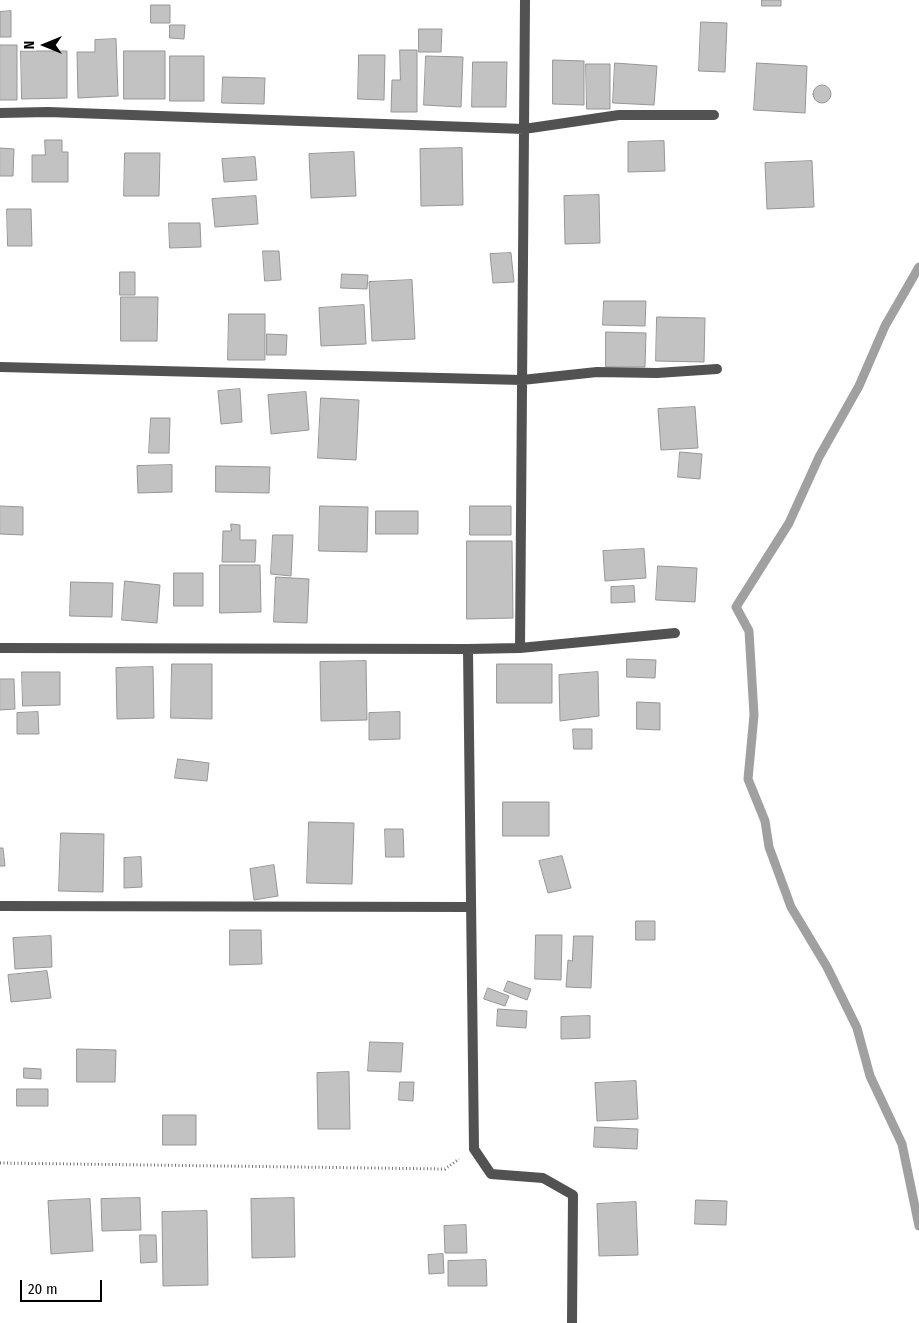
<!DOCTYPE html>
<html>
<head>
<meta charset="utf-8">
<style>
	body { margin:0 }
	#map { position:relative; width:919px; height:1323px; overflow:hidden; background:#fff; font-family:"Fira Sans Condensed",sans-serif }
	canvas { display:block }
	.north { position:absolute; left:20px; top:20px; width:50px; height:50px; -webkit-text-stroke:4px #fff; paint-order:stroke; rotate:270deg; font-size:14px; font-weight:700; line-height:20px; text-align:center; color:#000 }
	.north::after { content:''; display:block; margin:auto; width:18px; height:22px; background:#000; clip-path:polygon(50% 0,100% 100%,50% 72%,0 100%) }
	.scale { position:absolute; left:20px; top:1280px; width:82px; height:22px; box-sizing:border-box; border:2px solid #000; border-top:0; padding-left:6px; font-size:15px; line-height:18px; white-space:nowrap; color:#000; -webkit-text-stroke:4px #fff; paint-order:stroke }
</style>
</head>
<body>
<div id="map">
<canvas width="919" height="1323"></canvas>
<div class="north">N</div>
<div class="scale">20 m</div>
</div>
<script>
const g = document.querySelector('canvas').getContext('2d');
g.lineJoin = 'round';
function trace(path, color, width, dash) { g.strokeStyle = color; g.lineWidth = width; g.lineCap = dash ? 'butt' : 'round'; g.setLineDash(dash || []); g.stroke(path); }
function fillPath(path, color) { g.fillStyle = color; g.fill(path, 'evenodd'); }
trace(new Path2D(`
	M 919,267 L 885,326 L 859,386 L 819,457 L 789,523 L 736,607 L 749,631 L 754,715 L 748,779 L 765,821 L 769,847 L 791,907 L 827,967 L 857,1028 L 870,1076 L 902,1144 L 919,1226`), '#a0a0a0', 9);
const building = new Path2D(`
	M 762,0 L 781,0 L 781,6 L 762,6 Z
	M 151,5 L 170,5 L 170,23 L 151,23 Z
	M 11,11 L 11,37 L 0,37 L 0,12 Z
	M 701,22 L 727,23 L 725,72 L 699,71 Z
	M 170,25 L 185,25 L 184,39 L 170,38 Z
	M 419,29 L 442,29 L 441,52 L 419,52 Z
	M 116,39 L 118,96 L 78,98 L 77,52 L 95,52 L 95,40 Z
	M 0,45 L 17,45 L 17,100 L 0,100 Z
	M 400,50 L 417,50 L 417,112 L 391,112 L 392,80 L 400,80 Z
	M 21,51 L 67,51 L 67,98 L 22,99 Z
	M 124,51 L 165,51 L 165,99 L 124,99 Z
	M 359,55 L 385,55 L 384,100 L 358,99 Z
	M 170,56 L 204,56 L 204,101 L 170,101 Z
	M 426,56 L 463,57 L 461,107 L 424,105 Z
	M 553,60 L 584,61 L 584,105 L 553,104 Z
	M 473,62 L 507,62 L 506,107 L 472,107 Z
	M 615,63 L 657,66 L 654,105 L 613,103 Z
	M 757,63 L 807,66 L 805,113 L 754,110 Z
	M 586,64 L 610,64 L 610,109 L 587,109 Z
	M 223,77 L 265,78 L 264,104 L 222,103 Z
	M813 94a9 9 0 1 1 18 0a9 9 0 1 1-18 0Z
	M 45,140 L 62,140 L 62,152 L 68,152 L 68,182 L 32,182 L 32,155 L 45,155 Z
	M 664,141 L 665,171 L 628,172 L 628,142 Z
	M 0,148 L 14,149 L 13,176 L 0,176 Z
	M 462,148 L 463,205 L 421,206 L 420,149 Z
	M 354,152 L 356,196 L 311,198 L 309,154 Z
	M 125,153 L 160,153 L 159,196 L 124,196 Z
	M 255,157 L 257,180 L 224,182 L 222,159 Z
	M 812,161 L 814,207 L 767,209 L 765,163 Z
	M 599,195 L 600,243 L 565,244 L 564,196 Z
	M 256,196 L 258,224 L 215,227 L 212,199 Z
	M 7,209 L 31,209 L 32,246 L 8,246 Z
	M 169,223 L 200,223 L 201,247 L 170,248 Z
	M 263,251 L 279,251 L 281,280 L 265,281 Z
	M 511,253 L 514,282 L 493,283 L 490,254 Z
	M 120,272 L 135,272 L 135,295 L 120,295 Z
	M 342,274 L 368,275 L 367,289 L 341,288 Z
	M 412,280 L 415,339 L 372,341 L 369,282 Z
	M 121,297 L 158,297 L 157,341 L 121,341 Z
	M 604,301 L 646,301 L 645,326 L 603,325 Z
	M 364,305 L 366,344 L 321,346 L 319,308 Z
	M 229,314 L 265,314 L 265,360 L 228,360 Z
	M 657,317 L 705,318 L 704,362 L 656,361 Z
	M 606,332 L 646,333 L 645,367 L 606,367 Z
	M 267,334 L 287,335 L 286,355 L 267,355 Z
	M 240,389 L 242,422 L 221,424 L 218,391 Z
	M 306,392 L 309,430 L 271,434 L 268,395 Z
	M 321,398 L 359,400 L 356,460 L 318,458 Z
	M 695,407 L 698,448 L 661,450 L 658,409 Z
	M 151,418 L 170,418 L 169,453 L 149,453 Z
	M 680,452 L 702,454 L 700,479 L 678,477 Z
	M 172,465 L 172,492 L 138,493 L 137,466 Z
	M 216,466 L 270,467 L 269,493 L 216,492 Z
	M 0,506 L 23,507 L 23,535 L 0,534 Z
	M 320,506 L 368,507 L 367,552 L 319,551 Z
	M 470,506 L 511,506 L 511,535 L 470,535 Z
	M 376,511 L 418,511 L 418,534 L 376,534 Z
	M 231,524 L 240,525 L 240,540 L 256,540 L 255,562 L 222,562 L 223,531 L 231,531 Z
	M 273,535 L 293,535 L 291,576 L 271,574 Z
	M 467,541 L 512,541 L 513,618 L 467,619 Z
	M 644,549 L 646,578 L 605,581 L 603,551 Z
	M 220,565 L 260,565 L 261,612 L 220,613 Z
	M 658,566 L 697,568 L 695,602 L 656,600 Z
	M 174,573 L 203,573 L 203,606 L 174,606 Z
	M 276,577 L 309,579 L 307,623 L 274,622 Z
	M 125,581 L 160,585 L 157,623 L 122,620 Z
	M 71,582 L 113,583 L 112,617 L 70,616 Z
	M 634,586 L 635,602 L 611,603 L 611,587 Z
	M 627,659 L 656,660 L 655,678 L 627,677 Z
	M 366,661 L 367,720 L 321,721 L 320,662 Z
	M 172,664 L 212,664 L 212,719 L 171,718 Z
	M 497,664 L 552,664 L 552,703 L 497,703 Z
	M 153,667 L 154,718 L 117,719 L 116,668 Z
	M 22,672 L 60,672 L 60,705 L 23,706 Z
	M 598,672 L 599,716 L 560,721 L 559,675 Z
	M 0,679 L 14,679 L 15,709 L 0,710 Z
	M 637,702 L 660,703 L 660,730 L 637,729 Z
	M 38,712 L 39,734 L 17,734 L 17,713 Z
	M 400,712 L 400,739 L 369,740 L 369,713 Z
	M 573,729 L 592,729 L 592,749 L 574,749 Z
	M 178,759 L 209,763 L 207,781 L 175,778 Z
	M 503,802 L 549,802 L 549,836 L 503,836 Z
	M 309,822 L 354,823 L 352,884 L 307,883 Z
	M 385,829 L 403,829 L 404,857 L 386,857 Z
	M 61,833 L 104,834 L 103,892 L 59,891 Z
	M 0,848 L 3,848 L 5,866 L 0,866 Z
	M 562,856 L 571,888 L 548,893 L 539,861 Z
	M 141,857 L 142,887 L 124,888 L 124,858 Z
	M 274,865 L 278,896 L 254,900 L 250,869 Z
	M 636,921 L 655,921 L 655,940 L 636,940 Z
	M 230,930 L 261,930 L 262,964 L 230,965 Z
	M 536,935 L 562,935 L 561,980 L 535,979 Z
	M 51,936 L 52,967 L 15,969 L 13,938 Z
	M 574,936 L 593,936 L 591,988 L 566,987 L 568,960 L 572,961 Z
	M 47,971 L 51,998 L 11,1002 L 8,975 Z
	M 508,981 L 531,989 L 527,1000 L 504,991 Z
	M 488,988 L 509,996 L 505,1006 L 484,999 Z
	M 498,1009 L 527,1011 L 526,1028 L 497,1026 Z
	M 590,1016 L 590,1038 L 561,1039 L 561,1017 Z
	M 370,1042 L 403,1043 L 401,1072 L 368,1071 Z
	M 77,1049 L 116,1050 L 115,1082 L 77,1082 Z
	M 24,1068 L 41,1069 L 41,1079 L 24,1078 Z
	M 349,1072 L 350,1129 L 318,1129 L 317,1073 Z
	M 636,1081 L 638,1119 L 597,1121 L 595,1083 Z
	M 400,1082 L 414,1082 L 413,1101 L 399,1100 Z
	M 17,1089 L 48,1089 L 48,1106 L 17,1106 Z
	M 163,1115 L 196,1115 L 196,1145 L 163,1145 Z
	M 595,1127 L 638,1129 L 637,1149 L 594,1147 Z
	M 140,1198 L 141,1230 L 102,1231 L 101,1199 Z
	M 294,1198 L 295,1257 L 252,1258 L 251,1199 Z
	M 90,1199 L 93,1251 L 51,1254 L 48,1201 Z
	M 696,1200 L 727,1201 L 726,1225 L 695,1224 Z
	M 636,1202 L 638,1255 L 599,1256 L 597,1204 Z
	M 207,1211 L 208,1285 L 163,1286 L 162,1212 Z
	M 466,1225 L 467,1253 L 445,1253 L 444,1226 Z
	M 140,1235 L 156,1235 L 157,1262 L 141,1263 Z
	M 443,1254 L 444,1273 L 429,1274 L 428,1255 Z
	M 486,1260 L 487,1286 L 448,1286 L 448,1261 Z`);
fillPath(building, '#c2c2c2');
trace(building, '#969696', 1);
trace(new Path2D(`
	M 0,1163 L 445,1169 L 459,1159`), '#747474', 3, [1, 2.5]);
trace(new Path2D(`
	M 525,0 L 520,648 L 468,649 L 474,1149 L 491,1174 L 543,1178 L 573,1195 L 572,1323
	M 0,113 L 48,112 L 524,129 L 619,115 L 714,115
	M 0,367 L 522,380 L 597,372 L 657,373 L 717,369
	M 0,648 L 468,649
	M 520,648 L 675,633
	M 0,906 L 471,907`), '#525252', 10);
</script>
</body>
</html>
